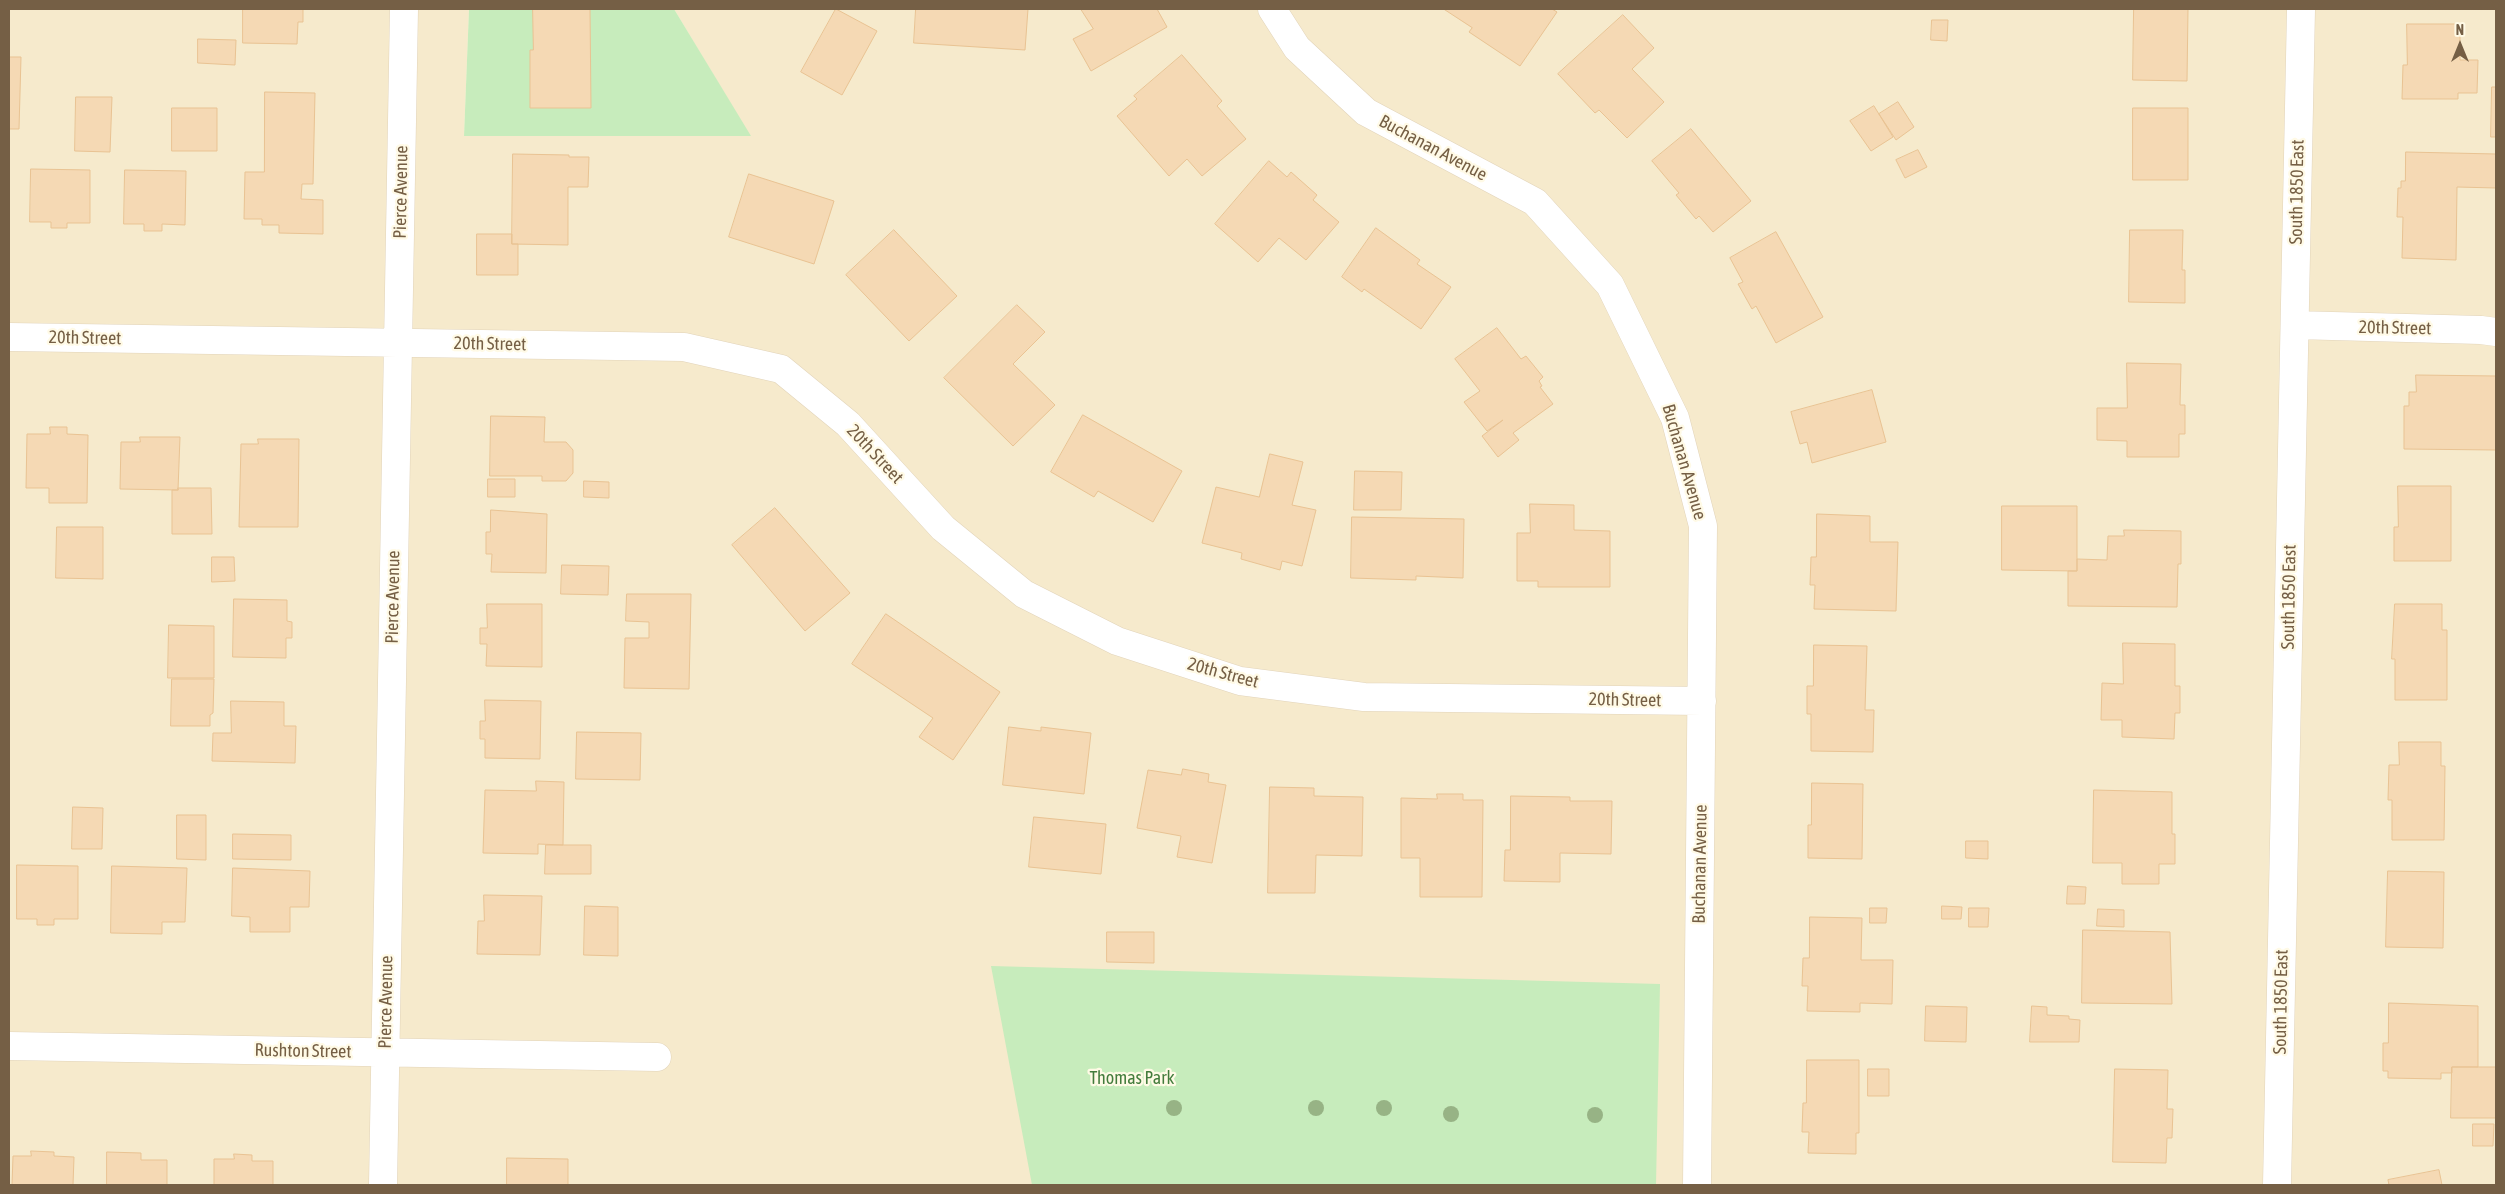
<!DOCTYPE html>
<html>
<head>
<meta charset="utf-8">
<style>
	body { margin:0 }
	#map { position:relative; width:2505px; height:1194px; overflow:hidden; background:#fef7de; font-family:"Asap Condensed",sans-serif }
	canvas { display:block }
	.frame { position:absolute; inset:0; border:10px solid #755f45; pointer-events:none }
	.north { position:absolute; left:2435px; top:20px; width:50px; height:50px; -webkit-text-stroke:4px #fffae6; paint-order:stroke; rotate:0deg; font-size:14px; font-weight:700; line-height:20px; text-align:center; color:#755f45 }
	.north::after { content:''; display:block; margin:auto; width:18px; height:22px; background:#755f45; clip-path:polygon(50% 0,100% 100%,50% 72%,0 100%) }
</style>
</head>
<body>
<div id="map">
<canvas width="2505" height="1194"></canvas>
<div class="frame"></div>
<div class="north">N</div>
</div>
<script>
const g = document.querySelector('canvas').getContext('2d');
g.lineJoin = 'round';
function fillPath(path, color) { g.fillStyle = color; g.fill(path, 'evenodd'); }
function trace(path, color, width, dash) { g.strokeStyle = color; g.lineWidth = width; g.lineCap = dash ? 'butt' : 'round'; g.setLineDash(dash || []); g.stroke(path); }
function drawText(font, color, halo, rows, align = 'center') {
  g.font = font + ' "Asap Condensed",sans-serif'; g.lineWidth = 4.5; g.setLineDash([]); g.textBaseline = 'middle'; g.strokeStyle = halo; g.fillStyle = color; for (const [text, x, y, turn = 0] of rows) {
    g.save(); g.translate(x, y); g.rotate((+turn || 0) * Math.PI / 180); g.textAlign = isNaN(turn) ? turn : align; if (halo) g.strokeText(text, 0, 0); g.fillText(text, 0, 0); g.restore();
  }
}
fillPath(new Path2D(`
	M 9,9 L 469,9 L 464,136 L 750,136 L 674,9 L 2496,9 L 2496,1185 L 9,1185 Z`), '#f6eacc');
fillPath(new Path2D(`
	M 469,9 L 674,9 L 751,136 L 464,136 Z
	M 991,966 L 1660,984 L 1656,1185 L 1032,1185 Z`), '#c7ecbc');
const building = new Path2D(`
	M 243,9 L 303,9 L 303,22 L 298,22 L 297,44 L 243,43 Z
	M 533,9 L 590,9 L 591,108 L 530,108 L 530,50 L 533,50 Z
	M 836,9 L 877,31 L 842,95 L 801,72 Z
	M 916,9 L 1028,9 L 1025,50 L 914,43 Z
	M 1081,9 L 1157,9 L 1167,27 L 1091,71 L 1073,39 L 1093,29 Z
	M 1444,9 L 1552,9 L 1557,12 L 1520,66 L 1469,32 L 1472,28 Z
	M 2134,9 L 2188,9 L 2187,81 L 2133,80 Z
	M 1623,15 L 1654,48 L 1632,69 L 1664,102 L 1627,138 L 1599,110 L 1595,113 L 1558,74 Z
	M 1932,20 L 1948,20 L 1947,41 L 1931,40 Z
	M 2407,24 L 2460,24 L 2460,60 L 2478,60 L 2477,93 L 2458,93 L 2458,99 L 2402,99 L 2403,65 L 2407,65 Z
	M 198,39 L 236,40 L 235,65 L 198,63 Z
	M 1182,55 L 1222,101 L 1217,106 L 1246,139 L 1202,176 L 1187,159 L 1169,176 L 1117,116 L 1137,99 L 1134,96 Z
	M 9,57 L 21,57 L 19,129 L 9,129 Z
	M 2492,87 L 2496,87 L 2496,137 L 2491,137 Z
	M 265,92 L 315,93 L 313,184 L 302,184 L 301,199 L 323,200 L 323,234 L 279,233 L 279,225 L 262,225 L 262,219 L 244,219 L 245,172 L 264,172 Z
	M 76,97 L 112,97 L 110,152 L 75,151 Z
	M 1898,102 L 1914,127 L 1896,140 L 1879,114 Z
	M 1874,106 L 1893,137 L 1871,151 L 1850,121 Z
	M 172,108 L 217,108 L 217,151 L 172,151 Z
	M 2133,108 L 2188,108 L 2188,180 L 2133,180 Z
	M 1691,129 L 1751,201 L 1713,232 L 1699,216 L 1696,219 L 1676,195 L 1679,193 L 1652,161 Z
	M 1918,150 L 1927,167 L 1905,178 L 1896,160 Z
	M 2406,152 L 2496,154 L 2496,188 L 2457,187 L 2456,260 L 2402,258 L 2403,217 L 2397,217 L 2398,188 L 2401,188 L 2401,181 L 2405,181 Z
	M 513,154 L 569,155 L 569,157 L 589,157 L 588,187 L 568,187 L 568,245 L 512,244 Z
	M 1269,161 L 1287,177 L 1291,172 L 1317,195 L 1313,200 L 1339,222 L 1306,260 L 1279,238 L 1258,262 L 1215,224 Z
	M 31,169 L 90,170 L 90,223 L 67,223 L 67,228 L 51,228 L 51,222 L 30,222 Z
	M 125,170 L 186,171 L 185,225 L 162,224 L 162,231 L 144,231 L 144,224 L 124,224 Z
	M 749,174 L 834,201 L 814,264 L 729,237 Z
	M 1376,228 L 1420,260 L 1417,264 L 1451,287 L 1421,329 L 1364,289 L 1362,292 L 1342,277 Z
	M 894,230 L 957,296 L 909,341 L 846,275 Z
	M 2130,230 L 2183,230 L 2182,270 L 2185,270 L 2185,303 L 2129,302 Z
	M 1776,232 L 1823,317 L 1776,343 L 1756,306 L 1752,309 L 1738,284 L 1743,282 L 1730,258 Z
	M 477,234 L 512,234 L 512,244 L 518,244 L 518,275 L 477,275 Z
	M 1017,305 L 1045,332 L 1013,364 L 1055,405 L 1013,446 L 944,378 Z
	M 1497,328 L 1521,359 L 1526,356 L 1543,377 L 1539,381 L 1542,386 L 1540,387 L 1553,404 L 1513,433 L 1519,440 L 1498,457 L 1482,436 L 1503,420 L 1487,431 L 1464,402 L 1480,391 L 1455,359 Z
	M 2127,363 L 2181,364 L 2180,405 L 2185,405 L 2185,434 L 2179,434 L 2179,457 L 2127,457 L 2127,441 L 2097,440 L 2097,408 L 2127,408 Z
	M 2416,375 L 2496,376 L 2496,450 L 2404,449 L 2404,406 L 2409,406 L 2409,392 L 2416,392 Z
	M 1872,390 L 1886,442 L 1812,463 L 1807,442 L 1800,444 L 1791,412 Z
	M 1083,415 L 1182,471 L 1153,522 L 1098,491 L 1094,497 L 1051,472 Z
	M 491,416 L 545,417 L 544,442 L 566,442 L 573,450 L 573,473 L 566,481 L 542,481 L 542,476 L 490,476 Z
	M 50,427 L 67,427 L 67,434 L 88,435 L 87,503 L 49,503 L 49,488 L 26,488 L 27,434 L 50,434 Z
	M 140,437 L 180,437 L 178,490 L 120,489 L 121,442 L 140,442 Z
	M 258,439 L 299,439 L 298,527 L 239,527 L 241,444 L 258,444 Z
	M 1270,454 L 1303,462 L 1292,505 L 1316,510 L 1302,566 L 1282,561 L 1280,570 L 1241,559 L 1242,553 L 1202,543 L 1216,487 L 1259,497 Z
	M 1355,471 L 1402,472 L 1401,510 L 1354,510 Z
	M 488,479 L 515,479 L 515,497 L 488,497 Z
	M 584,481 L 609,482 L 609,498 L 584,497 Z
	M 2398,486 L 2451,486 L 2451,561 L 2394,561 L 2394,527 L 2398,527 Z
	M 178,488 L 211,488 L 212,534 L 172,534 L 172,490 L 178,490 Z
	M 1530,504 L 1574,505 L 1574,530 L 1610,531 L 1610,587 L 1538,587 L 1538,581 L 1517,581 L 1517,533 L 1530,533 Z
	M 2002,506 L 2077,506 L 2077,571 L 2002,570 Z
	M 775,508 L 850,593 L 805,631 L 732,545 Z
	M 491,510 L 547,514 L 546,573 L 491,572 L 492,554 L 486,554 L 486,532 L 490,532 Z
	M 1817,514 L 1870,516 L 1870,542 L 1898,542 L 1896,611 L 1814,609 L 1815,585 L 1810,585 L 1811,557 L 1816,557 Z
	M 1352,517 L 1464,519 L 1463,578 L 1416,576 L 1416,580 L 1351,578 Z
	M 57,527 L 103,527 L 103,579 L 56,578 Z
	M 2124,530 L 2181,531 L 2181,564 L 2178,564 L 2177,607 L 2068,606 L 2068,571 L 2077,571 L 2077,559 L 2107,560 L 2108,536 L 2124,536 Z
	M 212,557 L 234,557 L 235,581 L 212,582 Z
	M 562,565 L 609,566 L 608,595 L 561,594 Z
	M 627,594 L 691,594 L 689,689 L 624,688 L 625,638 L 649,638 L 649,622 L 626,621 Z
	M 234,599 L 287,600 L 287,621 L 292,622 L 292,638 L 286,638 L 286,658 L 233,657 Z
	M 487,604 L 542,604 L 542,667 L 486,666 L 487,644 L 480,644 L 480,628 L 487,628 Z
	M 2395,604 L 2442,604 L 2442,630 L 2447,630 L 2447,700 L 2395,700 L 2395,659 L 2392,659 Z
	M 886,614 L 1000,692 L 953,760 L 919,737 L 933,718 L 852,664 Z
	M 169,625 L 214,626 L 214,678 L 168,678 Z
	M 2123,643 L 2175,644 L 2175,686 L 2180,686 L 2180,713 L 2175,713 L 2174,739 L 2122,737 L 2122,720 L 2101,720 L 2102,683 L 2123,684 Z
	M 1814,645 L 1867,646 L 1865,710 L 1874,710 L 1873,752 L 1811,751 L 1811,714 L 1807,714 L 1807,686 L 1813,686 Z
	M 172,679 L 214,679 L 213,713 L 210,715 L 210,726 L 171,726 Z
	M 485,700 L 541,701 L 540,759 L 485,758 L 485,739 L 480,739 L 480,721 L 485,721 Z
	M 231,701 L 284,702 L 284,726 L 296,726 L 295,763 L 212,761 L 213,733 L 231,733 Z
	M 1009,727 L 1041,731 L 1041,727 L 1091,733 L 1084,794 L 1003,785 Z
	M 577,732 L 641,733 L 640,780 L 576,779 Z
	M 2399,742 L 2441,742 L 2441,766 L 2445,766 L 2444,840 L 2392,840 L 2392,800 L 2388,800 L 2389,765 L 2399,765 Z
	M 1183,769 L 1209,774 L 1208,782 L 1226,785 L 1212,863 L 1177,857 L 1181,836 L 1137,828 L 1148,770 L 1181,775 Z
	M 536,781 L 564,782 L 563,845 L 538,844 L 538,854 L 483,853 L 485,790 L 536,791 Z
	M 1812,783 L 1863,784 L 1862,859 L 1808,858 L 1808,825 L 1811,825 Z
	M 1270,787 L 1314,788 L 1314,796 L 1363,797 L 1362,856 L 1316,855 L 1315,893 L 1268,893 Z
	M 2094,790 L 2172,792 L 2172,834 L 2175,834 L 2175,864 L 2159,864 L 2159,884 L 2122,884 L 2122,863 L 2093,863 Z
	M 1437,794 L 1463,794 L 1463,800 L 1483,800 L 1482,897 L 1420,897 L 1420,858 L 1401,858 L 1401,798 L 1437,799 Z
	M 1511,796 L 1570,797 L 1570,801 L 1612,801 L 1611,854 L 1560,853 L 1560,882 L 1504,881 L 1505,850 L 1510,850 Z
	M 73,807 L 103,808 L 102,849 L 72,849 Z
	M 177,815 L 206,815 L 206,860 L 177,859 Z
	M 1034,817 L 1106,824 L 1101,874 L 1029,867 Z
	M 233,834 L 291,835 L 291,860 L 233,859 Z
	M 1966,841 L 1988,841 L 1988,859 L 1966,858 Z
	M 546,845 L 591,845 L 591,874 L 545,874 Z
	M 17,865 L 78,866 L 78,919 L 54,919 L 54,925 L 37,925 L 37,919 L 17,919 Z
	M 112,866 L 187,868 L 185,922 L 162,922 L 162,934 L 111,933 Z
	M 233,868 L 310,871 L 309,907 L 290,907 L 290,932 L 250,932 L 250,917 L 232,916 Z
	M 2388,871 L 2444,872 L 2443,948 L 2386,947 Z
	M 2068,886 L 2086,887 L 2085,904 L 2067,904 Z
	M 484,895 L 542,896 L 540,955 L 477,954 L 478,921 L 484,921 Z
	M 585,906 L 618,907 L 618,956 L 584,955 Z
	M 1942,906 L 1962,907 L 1961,919 L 1942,919 Z
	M 1870,908 L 1887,908 L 1886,923 L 1870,923 Z
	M 1969,908 L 1989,908 L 1988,927 L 1969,927 Z
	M 2098,909 L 2124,910 L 2124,927 L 2097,926 Z
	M 1810,917 L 1862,918 L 1861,960 L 1893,960 L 1892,1004 L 1860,1003 L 1860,1012 L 1807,1011 L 1808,986 L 1802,986 L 1803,958 L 1809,958 Z
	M 2083,930 L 2170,932 L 2172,1004 L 2082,1003 Z
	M 1107,932 L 1154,932 L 1154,963 L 1107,962 Z
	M 2389,1003 L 2478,1006 L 2478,1067 L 2452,1067 L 2452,1073 L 2441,1073 L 2441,1079 L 2388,1078 L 2388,1071 L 2383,1071 L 2383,1043 L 2388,1043 Z
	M 1926,1006 L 1967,1007 L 1966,1042 L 1925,1041 Z
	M 2032,1006 L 2047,1007 L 2047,1015 L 2069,1016 L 2069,1019 L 2080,1020 L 2079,1042 L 2030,1042 Z
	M 1807,1060 L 1859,1060 L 1859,1133 L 1856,1133 L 1856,1154 L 1808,1153 L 1809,1132 L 1802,1132 L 1803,1103 L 1806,1103 Z
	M 2452,1067 L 2496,1067 L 2496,1118 L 2451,1118 Z
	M 1868,1069 L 1889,1069 L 1889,1096 L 1868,1096 Z
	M 2115,1069 L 2168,1070 L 2167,1109 L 2173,1109 L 2172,1138 L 2167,1138 L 2166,1163 L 2113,1162 Z
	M 2473,1124 L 2494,1124 L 2493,1146 L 2473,1146 Z
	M 31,1151 L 54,1152 L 54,1156 L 74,1157 L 73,1185 L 12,1185 L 13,1156 L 31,1156 Z
	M 107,1152 L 141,1153 L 141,1160 L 167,1160 L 167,1185 L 107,1185 Z
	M 234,1154 L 252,1155 L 252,1161 L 273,1161 L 273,1185 L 214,1185 L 214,1159 L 234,1159 Z
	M 507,1158 L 568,1159 L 568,1185 L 507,1185 Z
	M 2439,1170 L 2442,1185 L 2389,1185 L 2388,1180 Z`);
fillPath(building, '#f5d9b4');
trace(building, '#e9c393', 1);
const minor = new Path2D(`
	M 1272,9 L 1297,48 L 1366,112 L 1535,202 L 1610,285 L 1675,418 L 1703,526 L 1697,1185
	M 2295,325 L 2481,330 L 2496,332
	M 9,337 L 684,347 L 781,369 L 848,424 L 943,528 L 1024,594 L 1117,641 L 1240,681 L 1364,697 L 1702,701
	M 9,1046 L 657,1057
	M 383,1185 L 404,9
	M 2277,1185 L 2301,9`);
trace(minor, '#e2d4ba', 29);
trace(minor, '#fff', 28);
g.fillStyle = '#97b385';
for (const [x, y] of [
	[1174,1108],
	[1316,1108],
	[1384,1108],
	[1451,1114],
	[1595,1115]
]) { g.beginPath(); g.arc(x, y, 8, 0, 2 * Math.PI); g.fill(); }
drawText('18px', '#755f45', '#fffae6', [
	["Buchanan Avenue",1433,148,28],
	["Pierce Avenue",401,192,-89],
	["South 1850 East",2297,192,-89],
	["20th Street",2395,328,1],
	["20th Street",85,338,1],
	["20th Street",490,344,1],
	["20th Street",875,454,47],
	["Buchanan Avenue",1684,462,74],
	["Pierce Avenue",393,597,-89],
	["South 1850 East",2289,597,-89],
	["20th Street",1223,673,15],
	["20th Street",1625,700,1],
	["Buchanan Avenue",1700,864,-89],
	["Pierce Avenue",386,1002,-89],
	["South 1850 East",2281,1002,-89],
	["Rushton Street",303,1051,1]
]);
drawText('18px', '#437c3c', '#fffae6', [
	["Thomas Park",1132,1078]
]);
</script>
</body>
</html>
